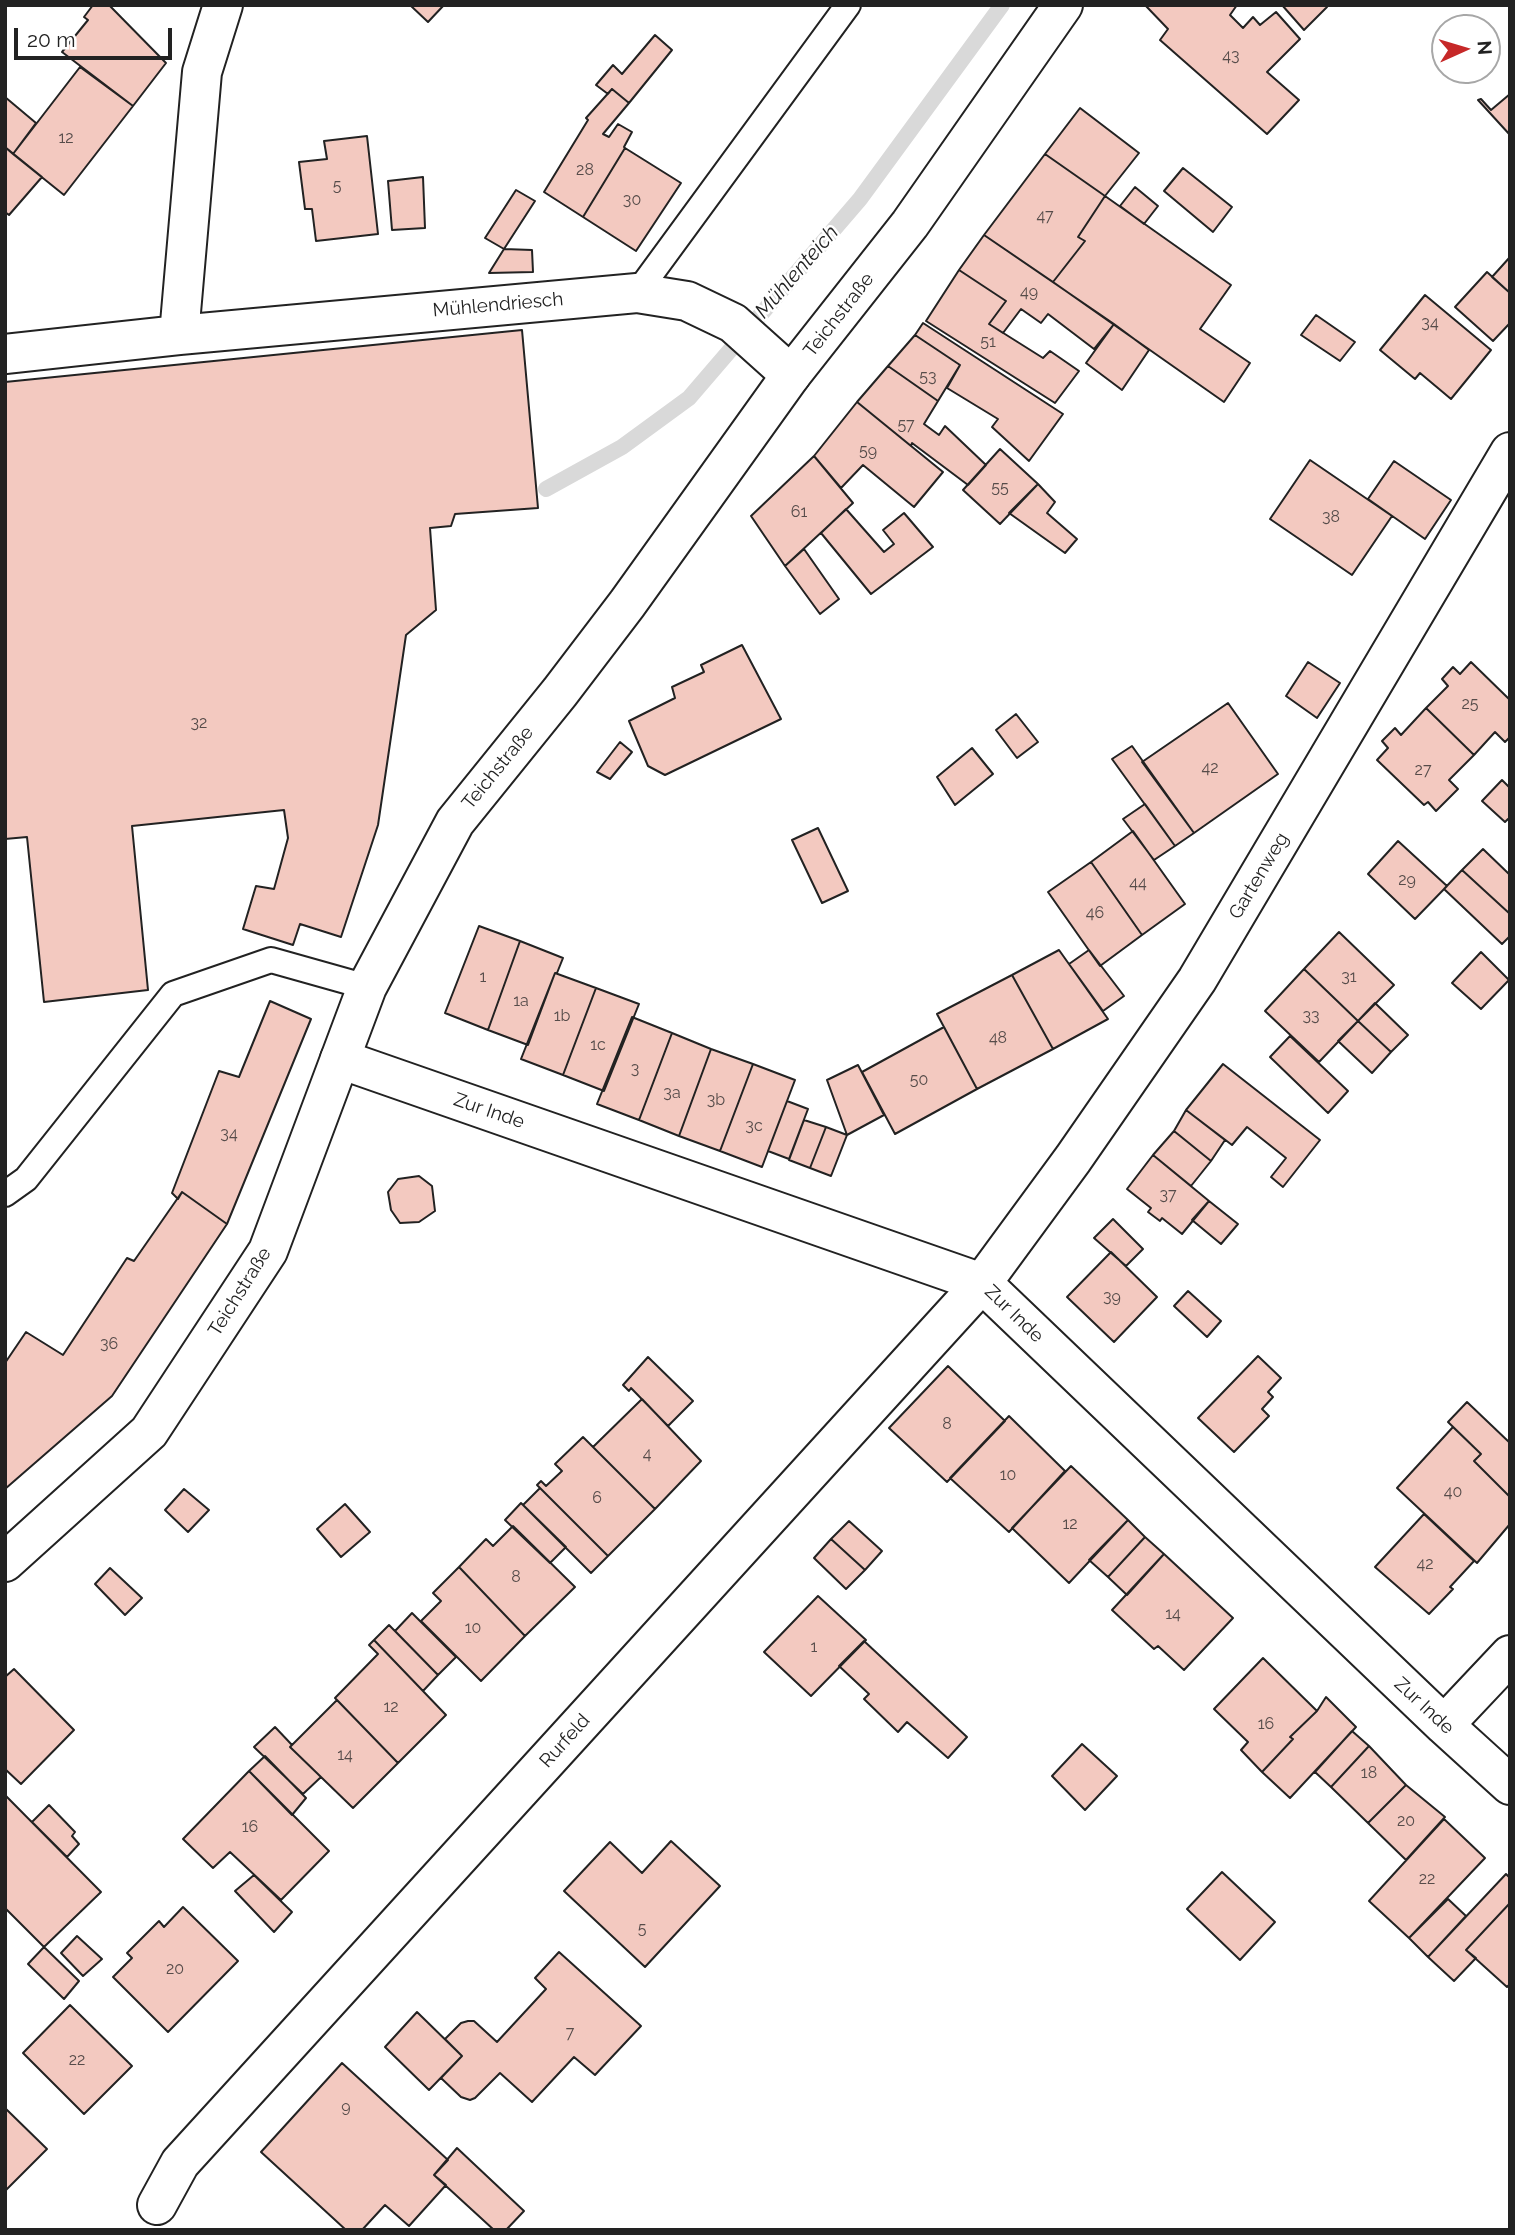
<!DOCTYPE html>
<html>
<head>
<meta charset="utf-8">
<style>
	body { margin:0 }
	#map { position:relative; width:1515px; height:2235px; overflow:hidden; background:#fff; font-family:Raleway,sans-serif }
	canvas { display:block }
	.frame { position:absolute; inset:0; border:7px solid #222; pointer-events:none }
	.north { position:absolute; left:1431px; top:14px; width:70px; height:70px; box-sizing:border-box; background:#fff; border:2px solid #a7a7a7; border-radius:50%; rotate:86deg; font-size:19px; font-weight:700; line-height:28px; text-align:center; color:#222 }
	.north::after { content:''; display:block; margin:auto; width:24px; height:32px; background:#c62828; clip-path:polygon(50% 0,100% 100%,50% 72%,0 100%) }
	.scale { position:absolute; left:14px; top:28px; width:158px; height:32px; box-sizing:border-box; border:4px solid #222; border-top:0; padding-left:9px; font-size:21px; line-height:24px; white-space:nowrap; color:#222; -webkit-text-stroke:5px #fff; paint-order:stroke }
</style>
</head>
<body>
<div id="map">
<canvas width="1515" height="2235"></canvas>
<div class="frame"></div>
<div class="north">N</div>
<div class="scale">20 m</div>
</div>
<script>
const g = document.querySelector('canvas').getContext('2d');
g.lineJoin = 'round';
function trace(path, color, width, dash) { g.strokeStyle = color; g.lineWidth = width; g.lineCap = dash ? 'butt' : 'round'; g.setLineDash(dash || []); g.stroke(path); }
function fillPath(path, color) { g.fillStyle = color; g.fill(path, 'evenodd'); }
function drawText(font, color, halo, rows, align = 'center') {
  g.font = font + ' Raleway,sans-serif'; g.lineWidth = 5; g.setLineDash([]); g.textBaseline = 'middle'; g.strokeStyle = halo; g.fillStyle = color; for (const [text, x, y, turn = 0] of rows) {
    g.save(); g.translate(x, y); g.rotate((+turn || 0) * Math.PI / 180); g.textAlign = isNaN(turn) ? turn : align; if (halo) g.strokeText(text, 0, 0); g.fillText(text, 0, 0); g.restore();
  }
}
trace(new Path2D(`
	M 546,489 L 622,447 L 689,398 L 860,199 L 1002,5`), '#d9d9d9', 16);
const building = new Path2D(`
	M 93,5 L 109,5 L 166,63 L 133,106 L 62,52 L 88,20 L 84,17 Z
	M 410,5 L 444,5 L 428,22 Z
	M 1145,5 L 1237,5 L 1230,15 L 1243,28 L 1253,17 L 1260,25 L 1276,12 L 1300,39 L 1267,72 L 1299,100 L 1267,134 L 1160,40 L 1168,29 Z
	M 1282,5 L 1325,5 L 1327,7 L 1304,30 Z
	M 655,35 L 672,50 L 629,103 L 612,89 L 608,94 L 596,85 L 613,65 L 622,74 Z
	M 80,67 L 133,106 L 64,195 L 13,154 Z
	M 612,89 L 629,103 L 603,134 L 609,137 L 618,124 L 632,132 L 624,147 L 625,148 L 583,217 L 544,192 L 588,120 L 586,118 Z
	M 1510,94 L 1510,135 L 1478,100 L 1481,99 L 1491,110 Z
	M 5,97 L 36,123 L 13,154 L 5,147 Z
	M 1080,108 L 1139,153 L 1105,196 L 1045,154 Z
	M 367,136 L 378,234 L 316,241 L 312,209 L 305,209 L 299,162 L 327,159 L 324,141 Z
	M 5,147 L 42,177 L 9,215 L 5,212 Z
	M 625,148 L 681,183 L 636,251 L 583,217 Z
	M 1045,154 L 1105,196 L 1078,237 L 1085,241 L 1053,282 L 984,235 Z
	M 1183,168 L 1232,207 L 1213,232 L 1164,191 Z
	M 423,177 L 425,228 L 392,230 L 388,181 Z
	M 1135,187 L 1158,206 L 1144,224 L 1120,206 Z
	M 516,190 L 535,201 L 504,249 L 485,238 Z
	M 1105,196 L 1231,285 L 1200,329 L 1250,363 L 1224,402 L 1053,282 L 1085,241 L 1078,237 Z
	M 984,235 L 1114,324 L 1094,349 L 1048,314 L 1041,323 L 1021,309 L 1003,333 L 989,324 L 1006,301 L 959,270 Z
	M 504,249 L 532,250 L 533,272 L 489,273 Z
	M 1510,257 L 1510,293 L 1492,277 Z
	M 959,270 L 1006,301 L 989,324 L 1043,358 L 1050,351 L 1079,371 L 1055,403 L 926,321 Z
	M 1487,272 L 1510,293 L 1510,323 L 1493,341 L 1455,307 Z
	M 1425,295 L 1491,350 L 1451,399 L 1420,373 L 1415,379 L 1380,350 Z
	M 1316,315 L 1355,342 L 1340,361 L 1301,335 Z
	M 923,323 L 1063,414 L 1029,461 L 992,427 L 998,419 L 947,388 L 960,365 L 915,335 Z
	M 1114,324 L 1149,350 L 1122,390 L 1086,363 Z
	M 522,330 L 538,508 L 455,514 L 451,526 L 430,528 L 436,610 L 406,635 L 378,825 L 341,937 L 300,924 L 293,945 L 243,929 L 256,886 L 274,889 L 288,838 L 284,810 L 132,826 L 148,990 L 44,1002 L 27,837 L 5,839 L 5,382 Z
	M 915,335 L 960,365 L 938,401 L 888,366 Z
	M 888,366 L 938,401 L 924,424 L 939,435 L 945,426 L 986,465 L 968,485 L 912,443 L 911,446 L 857,402 Z
	M 857,402 L 943,472 L 914,507 L 863,465 L 841,488 L 814,456 Z
	M 1000,449 L 1038,484 L 1000,524 L 963,490 Z
	M 814,456 L 853,503 L 785,566 L 751,516 Z
	M 1310,460 L 1392,516 L 1352,575 L 1270,519 Z
	M 1394,461 L 1451,500 L 1425,539 L 1368,499 Z
	M 1038,484 L 1055,502 L 1047,513 L 1077,539 L 1065,553 L 1009,513 Z
	M 846,509 L 884,552 L 894,544 L 883,530 L 904,513 L 933,547 L 871,594 L 821,533 Z
	M 804,549 L 839,599 L 820,614 L 785,566 Z
	M 742,645 L 781,719 L 665,775 L 648,766 L 629,721 L 675,698 L 672,687 L 704,672 L 701,665 Z
	M 1308,662 L 1340,683 L 1317,718 L 1286,696 Z
	M 1471,662 L 1510,700 L 1510,737 L 1505,742 L 1495,732 L 1474,755 L 1426,708 L 1448,686 L 1442,679 L 1453,667 L 1460,674 Z
	M 1228,703 L 1278,774 L 1194,833 L 1142,762 Z
	M 1426,708 L 1474,755 L 1449,780 L 1458,789 L 1436,811 L 1428,802 L 1424,805 L 1377,760 L 1388,748 L 1382,741 L 1395,728 L 1401,735 Z
	M 1016,714 L 1038,742 L 1017,758 L 996,730 Z
	M 620,742 L 632,752 L 610,779 L 597,772 Z
	M 1132,746 L 1194,833 L 1175,846 L 1112,759 Z
	M 972,748 L 993,774 L 955,805 L 937,777 Z
	M 1502,780 L 1510,788 L 1510,820 L 1508,819 L 1505,822 L 1482,801 Z
	M 1145,804 L 1175,846 L 1154,860 L 1123,819 Z
	M 818,828 L 848,891 L 822,903 L 792,840 Z
	M 1133,831 L 1185,904 L 1142,935 L 1091,862 Z
	M 1398,841 L 1447,886 L 1415,919 L 1368,874 Z
	M 1483,849 L 1510,875 L 1510,914 L 1462,870 Z
	M 1091,862 L 1142,935 L 1100,966 L 1048,892 Z
	M 1462,870 L 1510,914 L 1510,936 L 1502,944 L 1444,889 Z
	M 479,926 L 520,941 L 488,1030 L 445,1013 Z
	M 1339,932 L 1394,985 L 1358,1021 L 1304,969 Z
	M 520,941 L 563,958 L 557,973 L 555,973 L 528,1045 L 488,1030 Z
	M 1059,950 L 1108,1019 L 1053,1049 L 1012,975 Z
	M 1089,950 L 1124,996 L 1103,1011 L 1069,964 Z
	M 1481,952 L 1509,980 L 1481,1009 L 1452,983 Z
	M 1304,969 L 1358,1021 L 1319,1062 L 1265,1011 Z
	M 555,973 L 596,988 L 563,1075 L 521,1059 Z
	M 1012,975 L 1053,1049 L 977,1089 L 937,1014 Z
	M 596,988 L 639,1004 L 604,1091 L 563,1075 Z
	M 270,1001 L 311,1019 L 227,1224 L 182,1192 L 178,1199 L 172,1193 L 219,1071 L 239,1077 Z
	M 1375,1003 L 1408,1035 L 1391,1052 L 1358,1021 Z
	M 632,1017 L 672,1033 L 639,1120 L 597,1104 Z
	M 1358,1021 L 1391,1052 L 1372,1073 L 1338,1041 Z
	M 944,1027 L 977,1089 L 895,1134 L 862,1072 Z
	M 672,1033 L 711,1049 L 679,1136 L 639,1120 Z
	M 1290,1036 L 1348,1091 L 1328,1113 L 1270,1057 Z
	M 711,1049 L 753,1064 L 720,1151 L 679,1136 Z
	M 753,1064 L 795,1080 L 762,1167 L 720,1151 Z
	M 1223,1064 L 1320,1140 L 1283,1187 L 1271,1177 L 1286,1158 L 1247,1127 L 1232,1145 L 1186,1110 Z
	M 858,1065 L 884,1115 L 847,1135 L 827,1080 Z
	M 787,1101 L 808,1109 L 789,1159 L 768,1151 Z
	M 1186,1110 L 1225,1140 L 1211,1161 L 1174,1131 Z
	M 804,1120 L 826,1127 L 810,1168 L 789,1160 Z
	M 826,1127 L 847,1135 L 831,1176 L 810,1168 Z
	M 1174,1131 L 1211,1161 L 1191,1186 L 1153,1155 Z
	M 1153,1155 L 1209,1201 L 1182,1234 L 1162,1218 L 1160,1221 L 1148,1212 L 1151,1208 L 1127,1189 Z
	M 419,1176 L 432,1186 L 435,1211 L 419,1222 L 400,1223 L 391,1210 L 388,1192 L 398,1179 Z
	M 182,1192 L 227,1224 L 112,1396 L 5,1489 L 5,1363 L 26,1332 L 63,1355 L 127,1258 L 134,1261 Z
	M 1209,1201 L 1238,1224 L 1221,1244 L 1192,1220 Z
	M 1113,1219 L 1143,1249 L 1126,1266 L 1094,1238 Z
	M 1111,1252 L 1157,1297 L 1114,1342 L 1067,1297 Z
	M 1188,1291 L 1221,1321 L 1207,1337 L 1174,1306 Z
	M 1258,1356 L 1281,1378 L 1268,1392 L 1273,1397 L 1262,1409 L 1269,1416 L 1234,1452 L 1198,1418 Z
	M 648,1357 L 693,1401 L 668,1426 L 631,1388 L 629,1391 L 623,1385 Z
	M 948,1366 L 1005,1421 L 947,1482 L 889,1428 Z
	M 642,1399 L 701,1461 L 655,1509 L 593,1447 Z
	M 1467,1402 L 1510,1443 L 1509,1496 L 1474,1461 L 1481,1454 L 1448,1422 Z
	M 1009,1416 L 1065,1471 L 1009,1532 L 950,1478 Z
	M 1453,1427 L 1481,1454 L 1474,1461 L 1510,1497 L 1510,1524 L 1477,1563 L 1397,1488 Z
	M 583,1437 L 655,1509 L 608,1556 L 537,1485 L 541,1481 L 546,1486 L 562,1471 L 555,1464 Z
	M 1071,1466 L 1128,1520 L 1069,1583 L 1012,1528 Z
	M 540,1488 L 608,1556 L 591,1573 L 523,1505 Z
	M 184,1489 L 209,1510 L 188,1532 L 165,1510 Z
	M 521,1503 L 566,1547 L 550,1563 L 505,1520 Z
	M 345,1504 L 370,1532 L 341,1557 L 317,1529 Z
	M 1424,1514 L 1474,1561 L 1450,1587 L 1453,1589 L 1429,1614 L 1375,1567 Z
	M 1128,1520 L 1145,1537 L 1108,1577 L 1089,1560 Z
	M 849,1521 L 882,1551 L 865,1570 L 831,1539 Z
	M 513,1526 L 575,1587 L 525,1636 L 459,1567 L 486,1539 L 493,1546 Z
	M 1145,1537 L 1164,1554 L 1127,1595 L 1108,1577 Z
	M 831,1539 L 865,1570 L 846,1589 L 814,1558 Z
	M 1164,1554 L 1233,1618 L 1184,1670 L 1158,1646 L 1154,1649 L 1112,1610 Z
	M 459,1567 L 525,1636 L 481,1681 L 421,1621 L 441,1601 L 433,1593 Z
	M 110,1568 L 142,1598 L 125,1615 L 95,1584 Z
	M 818,1596 L 866,1640 L 811,1696 L 764,1652 Z
	M 412,1613 L 456,1657 L 438,1675 L 395,1631 Z
	M 389,1625 L 438,1675 L 423,1691 L 374,1640 Z
	M 374,1640 L 446,1715 L 398,1763 L 335,1698 L 378,1654 L 369,1645 Z
	M 864,1641 L 967,1737 L 948,1758 L 907,1722 L 898,1732 L 864,1699 L 869,1694 L 839,1666 Z
	M 1263,1658 L 1317,1711 L 1290,1737 L 1293,1739 L 1262,1772 L 1241,1750 L 1248,1742 L 1214,1709 Z
	M 14,1669 L 74,1730 L 21,1784 L 5,1769 L 5,1677 Z
	M 1326,1697 L 1356,1727 L 1290,1798 L 1262,1772 L 1293,1739 L 1290,1737 L 1317,1711 Z
	M 337,1700 L 398,1763 L 353,1808 L 290,1747 Z
	M 275,1727 L 292,1745 L 290,1747 L 321,1777 L 303,1794 L 254,1747 Z
	M 1352,1731 L 1369,1746 L 1331,1787 L 1315,1772 Z
	M 1082,1744 L 1117,1776 L 1085,1810 L 1052,1776 Z
	M 1369,1746 L 1406,1785 L 1368,1823 L 1331,1787 Z
	M 265,1756 L 306,1798 L 292,1815 L 249,1771 Z
	M 249,1771 L 329,1851 L 281,1900 L 230,1852 L 213,1868 L 183,1839 Z
	M 1406,1785 L 1445,1817 L 1406,1860 L 1368,1823 Z
	M 5,1795 L 101,1892 L 44,1947 L 5,1908 Z
	M 49,1805 L 75,1832 L 72,1836 L 79,1844 L 67,1857 L 32,1822 Z
	M 1444,1819 L 1485,1858 L 1409,1938 L 1369,1901 Z
	M 671,1841 L 720,1886 L 645,1967 L 564,1891 L 610,1842 L 642,1873 Z
	M 1222,1872 L 1275,1922 L 1240,1960 L 1187,1909 Z
	M 1506,1874 L 1510,1878 L 1510,1903 L 1466,1950 L 1476,1958 L 1454,1981 L 1428,1957 Z
	M 254,1875 L 292,1912 L 274,1932 L 235,1891 Z
	M 1448,1899 L 1466,1916 L 1428,1957 L 1409,1938 Z
	M 1510,1903 L 1510,1984 L 1507,1987 L 1466,1950 Z
	M 183,1907 L 238,1961 L 168,2032 L 113,1977 L 132,1958 L 127,1953 L 159,1921 L 164,1927 Z
	M 77,1936 L 102,1959 L 83,1976 L 61,1953 Z
	M 44,1947 L 79,1981 L 64,1999 L 28,1964 Z
	M 559,1952 L 641,2026 L 595,2075 L 574,2057 L 532,2102 L 500,2073 L 475,2098 L 470,2100 L 461,2097 L 441,2078 L 462,2056 L 445,2039 L 461,2023 L 468,2021 L 474,2021 L 497,2042 L 546,1989 L 535,1978 Z
	M 70,2005 L 132,2066 L 84,2114 L 23,2053 Z
	M 417,2012 L 462,2056 L 429,2090 L 385,2047 Z
	M 342,2063 L 448,2160 L 434,2175 L 446,2185 L 409,2226 L 385,2205 L 362,2230 L 346,2230 L 261,2152 Z
	M 5,2108 L 47,2149 L 5,2191 Z
	M 457,2148 L 524,2211 L 506,2230 L 494,2230 L 434,2175 Z`);
fillPath(building, '#f3c9c0');
trace(building, '#222', 2);
const service = new Path2D(`
	M 637,293 L 848,5
	M 5,1194 L 26,1179 L 173,994 L 271,960 L 367,987`);
const minor = new Path2D(`
	M 179,335 L 202,72 L 223,5
	M 5,354 L 179,335 L 637,293 L 687,301 L 733,323 L 791,375
	M 340,1059 L 982,1283 L 1444,1725 L 1510,1785
	M 1444,1725 L 1510,1655
	M 157,2205 L 180,2163 L 982,1283 L 1073,1159 L 1197,980 L 1510,452`);
const secondary = new Path2D(`
	M 5,1562 L 149,1432 L 268,1251 L 367,987 L 455,822 L 560,692 L 627,604 L 791,375 L 910,224 L 1063,5`);
trace(service, '#222', 28);
trace(minor, '#222', 42);
trace(secondary, '#222', 42);
trace(service, '#fff', 24);
trace(minor, '#fff', 38);
trace(secondary, '#fff', 38);
drawText('16px', '#564c4a', null, [
	["43",1231,56],
	["12",66,138],
	["28",585,170],
	["5",337,186],
	["30",632,200],
	["47",1045,216],
	["49",1029,292],
	["34",1430,323],
	["51",988,342],
	["53",928,377],
	["57",906,425],
	["59",868,451],
	["55",1000,488],
	["61",799,512],
	["38",1331,517],
	["25",1470,704],
	["32",199,723],
	["42",1210,768],
	["27",1423,770],
	["29",1407,880],
	["44",1138,883],
	["46",1095,913],
	["1",483,977],
	["31",1349,977],
	["1a",521,1001],
	["1b",562,1016],
	["33",1311,1016],
	["48",998,1038],
	["1c",598,1045],
	["3",635,1069],
	["50",919,1080],
	["3a",672,1093],
	["3b",716,1100],
	["3c",754,1126],
	["34",229,1134],
	["37",1168,1195],
	["39",1112,1297],
	["36",109,1344],
	["8",947,1424],
	["4",647,1454],
	["10",1008,1475],
	["40",1453,1492],
	["6",597,1498],
	["12",1070,1524],
	["42",1425,1564],
	["8",516,1577],
	["14",1173,1614],
	["10",473,1628],
	["1",814,1647],
	["12",391,1707],
	["16",1266,1724],
	["14",345,1755],
	["18",1369,1773],
	["20",1406,1821],
	["16",250,1827],
	["22",1427,1879],
	["5",642,1929],
	["20",175,1969],
	["7",570,2033],
	["22",77,2060],
	["9",346,2107]
]);
drawText('19px', '#222', '#fff', [
	["Mühlendriesch",498,305,-5],
	["Teichstraße",839,315,-52],
	["Teichstraße",498,768,-51],
	["Gartenweg",1259,876,-59],
	["Zur Inde",489,1111,19],
	["Teichstraße",240,1292,-58],
	["Zur Inde",1014,1314,44],
	["Zur Inde",1424,1706,43],
	["Rurfeld",565,1741,-48]
]);
drawText('italic 21px', '#222', '#fff', [
	["Mühlenteich",797,272,-49]
]);
</script>
</body>
</html>
